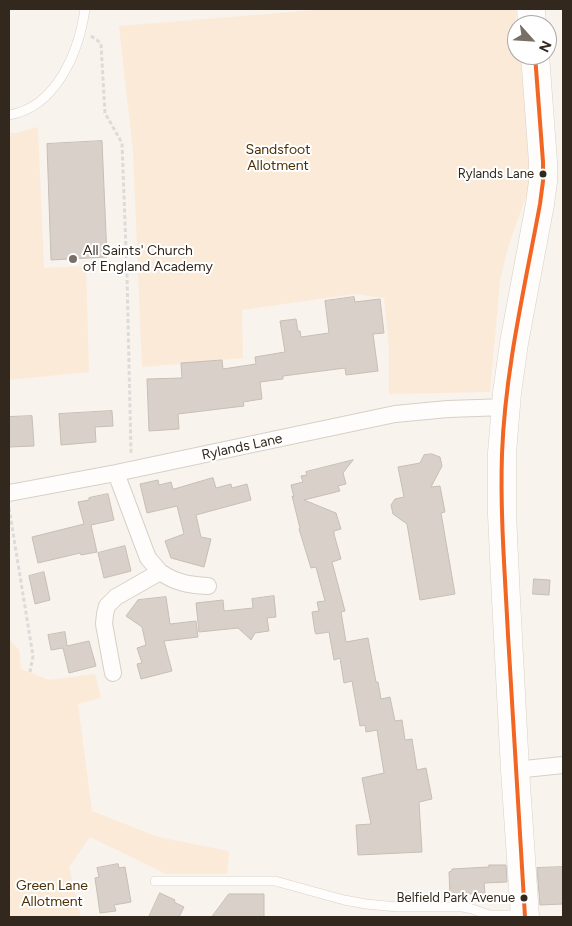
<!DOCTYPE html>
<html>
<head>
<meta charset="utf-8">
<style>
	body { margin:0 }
	#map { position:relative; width:572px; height:926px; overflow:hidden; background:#f9f3ed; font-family:Figtree,sans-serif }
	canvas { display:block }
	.frame { position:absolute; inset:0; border:10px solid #32281d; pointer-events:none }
	.north { position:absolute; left:507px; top:15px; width:50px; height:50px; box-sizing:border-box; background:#fff; border:1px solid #ada9a5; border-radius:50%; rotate:116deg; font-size:14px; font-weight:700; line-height:20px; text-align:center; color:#32281d }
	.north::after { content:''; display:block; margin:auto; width:18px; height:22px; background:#786f66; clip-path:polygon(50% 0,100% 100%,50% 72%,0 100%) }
</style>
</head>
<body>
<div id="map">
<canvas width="572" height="926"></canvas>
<div class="frame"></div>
<div class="north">N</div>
</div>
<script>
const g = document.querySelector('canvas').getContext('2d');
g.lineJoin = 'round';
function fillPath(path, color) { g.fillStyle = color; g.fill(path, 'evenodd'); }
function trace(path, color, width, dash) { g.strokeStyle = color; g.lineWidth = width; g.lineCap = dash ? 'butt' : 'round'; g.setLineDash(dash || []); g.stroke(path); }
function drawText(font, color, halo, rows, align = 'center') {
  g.font = font + ' Figtree,sans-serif'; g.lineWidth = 4; g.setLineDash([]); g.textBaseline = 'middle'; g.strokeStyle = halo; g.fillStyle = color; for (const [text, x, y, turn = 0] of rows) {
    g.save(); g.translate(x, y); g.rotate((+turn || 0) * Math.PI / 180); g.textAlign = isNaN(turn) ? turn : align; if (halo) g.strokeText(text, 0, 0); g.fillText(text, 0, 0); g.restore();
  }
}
fillPath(new Path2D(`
	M 328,9 L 515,9 L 517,25 L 517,55 L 520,55 L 532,181 L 509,244 L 500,280 L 490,392 L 389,394 L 389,349 L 384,298 L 355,294 L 242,310 L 243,358 L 142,367 L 133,151 L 119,26 Z
	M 38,127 L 44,268 L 86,266 L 89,372 L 9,380 L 9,133 L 16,133 Z
	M 9,639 L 19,650 L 21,669 L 49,680 L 95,674 L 101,698 L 78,704 L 92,811 L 158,837 L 229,851 L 227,874 L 166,874 L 90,837 L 69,867 L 81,917 L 9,917 Z`), '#fbead8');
const building = new Path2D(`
	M 102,141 L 107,257 L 51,260 L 47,144 Z
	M 354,297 L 355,302 L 380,299 L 384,333 L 373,334 L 378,371 L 346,375 L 345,368 L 283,376 L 283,379 L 260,382 L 262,399 L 243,402 L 244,406 L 178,414 L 179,429 L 149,431 L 147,379 L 182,378 L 181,363 L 222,360 L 223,369 L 256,364 L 255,357 L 285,352 L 280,321 L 296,319 L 298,331 L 300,331 L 301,337 L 329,333 L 325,301 Z
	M 112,411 L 113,426 L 95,427 L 96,442 L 61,445 L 59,414 Z
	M 32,416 L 34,446 L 9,447 L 9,417 Z
	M 432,454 L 440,457 L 442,466 L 431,487 L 440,486 L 445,512 L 441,513 L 455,594 L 420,600 L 407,524 L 393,514 L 391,505 L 395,499 L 404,497 L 398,467 L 420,463 L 424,455 Z
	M 353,460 L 343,473 L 346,484 L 338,486 L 340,491 L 304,500 L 336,513 L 341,529 L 334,531 L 334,534 L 341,559 L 332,562 L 345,611 L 341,612 L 346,642 L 368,638 L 376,682 L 378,682 L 381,699 L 390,697 L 395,721 L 402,720 L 405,740 L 412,739 L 417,770 L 426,768 L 432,799 L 419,802 L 422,852 L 358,855 L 356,825 L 371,824 L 362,778 L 384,773 L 377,730 L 366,732 L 365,725 L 360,726 L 352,681 L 344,683 L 340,658 L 334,660 L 329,632 L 316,634 L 315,632 L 312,612 L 319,611 L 317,602 L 325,601 L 316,567 L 311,568 L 299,529 L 300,528 L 292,496 L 294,497 L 291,485 L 303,482 L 301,476 L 307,475 L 306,472 Z
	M 213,478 L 216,488 L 231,484 L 232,488 L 247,484 L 251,500 L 196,515 L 201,537 L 211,539 L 204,567 L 171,558 L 165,541 L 184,534 L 177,506 L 147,513 L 140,484 L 158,480 L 159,485 L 171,482 L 173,489 Z
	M 108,494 L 114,520 L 91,525 L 97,552 L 81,555 L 80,553 L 38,563 L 32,537 L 84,524 L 78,502 L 89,500 L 89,498 Z
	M 125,546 L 131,571 L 104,578 L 98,553 Z
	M 44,572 L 50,600 L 35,604 L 29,576 Z
	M 534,579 L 550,580 L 549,595 L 533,594 Z
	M 274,596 L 276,617 L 267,618 L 269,631 L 255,633 L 251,640 L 238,628 L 199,632 L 196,603 L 223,600 L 224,611 L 253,608 L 252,599 Z
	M 166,597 L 170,624 L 196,621 L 198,637 L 164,641 L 172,671 L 141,679 L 137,664 L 142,663 L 137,648 L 146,645 L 142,627 L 126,616 L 138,600 Z
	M 65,632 L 67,646 L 89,641 L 96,666 L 69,673 L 63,648 L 51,650 L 48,635 Z
	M 118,864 L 119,868 L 125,867 L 131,902 L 114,905 L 116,911 L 100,913 L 95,878 L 99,877 L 97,868 Z
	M 489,865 L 506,865 L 507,882 L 484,883 L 485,893 L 450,895 L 449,872 L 452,871 L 452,869 L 489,867 Z
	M 563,867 L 563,904 L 540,905 L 537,868 Z
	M 160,893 L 175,900 L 174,902 L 184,907 L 179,917 L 149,917 Z
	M 229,894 L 264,894 L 264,917 L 212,917 Z`);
fillPath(building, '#d9d1c9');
trace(building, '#c5beb5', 1);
const lane = new Path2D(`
	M 9,115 C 57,107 79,51 85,9
	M 155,881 L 275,881 L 344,900 L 366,904 L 398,907 L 463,907 L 472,909 L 489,915 L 522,915`);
const street = new Path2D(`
	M 116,473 L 143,545 L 148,558 L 160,572
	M 9,493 L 116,473 L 395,414 L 448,409 L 506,407
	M 113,673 L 104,624 L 105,614 L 107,606 L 116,597 L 160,572 C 176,583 189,585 208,586
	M 515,770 L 563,765`);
const highway = new Path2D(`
	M 531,9 L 532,25
	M 525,917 L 515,770 L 506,599 L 502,514 L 502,453 L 507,393 L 514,343 L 540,204 L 543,181 L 543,162 L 535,55`);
trace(lane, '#d7d0c7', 10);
trace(street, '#d7d0c7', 18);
trace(highway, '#d7d0c7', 29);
trace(new Path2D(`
	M 91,36 L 97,40 L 101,44 L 105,113 L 122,143 L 127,276 L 131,453
	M 9,508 L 33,656 L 30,672`), '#dddbd9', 3, [4, 2.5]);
trace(lane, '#fefdfc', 9);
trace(street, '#fefdfc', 16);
trace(highway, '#fefdfc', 28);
trace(new Path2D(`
	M 525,917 C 519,823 513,729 508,635 C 505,574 500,514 502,454 C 505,370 525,286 540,204 L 543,181 L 543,162 L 535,55`), '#f26522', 4);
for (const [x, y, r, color] of [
	[543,174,4.5,"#32281d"],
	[73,259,5,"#786f66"],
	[524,898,4.5,"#32281d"]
]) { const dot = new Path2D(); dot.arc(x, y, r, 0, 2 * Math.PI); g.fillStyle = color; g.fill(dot); trace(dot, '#fff', 2); }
drawText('13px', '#32281d', '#fff', [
	["Rylands Lane",534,174],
	["Belfield Park Avenue",515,898]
], 'right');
drawText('14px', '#4a2f05', '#fff', [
	["Sandsfoot",278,150],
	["Allotment",278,166],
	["Green Lane",52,886],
	["Allotment",52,902]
]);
drawText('14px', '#32281d', '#fff', [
	["All Saints' Church",83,251],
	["of England Academy",83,267]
], 'left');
drawText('14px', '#32281d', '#fff', [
	["Rylands Lane",242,447,-12]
]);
</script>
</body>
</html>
